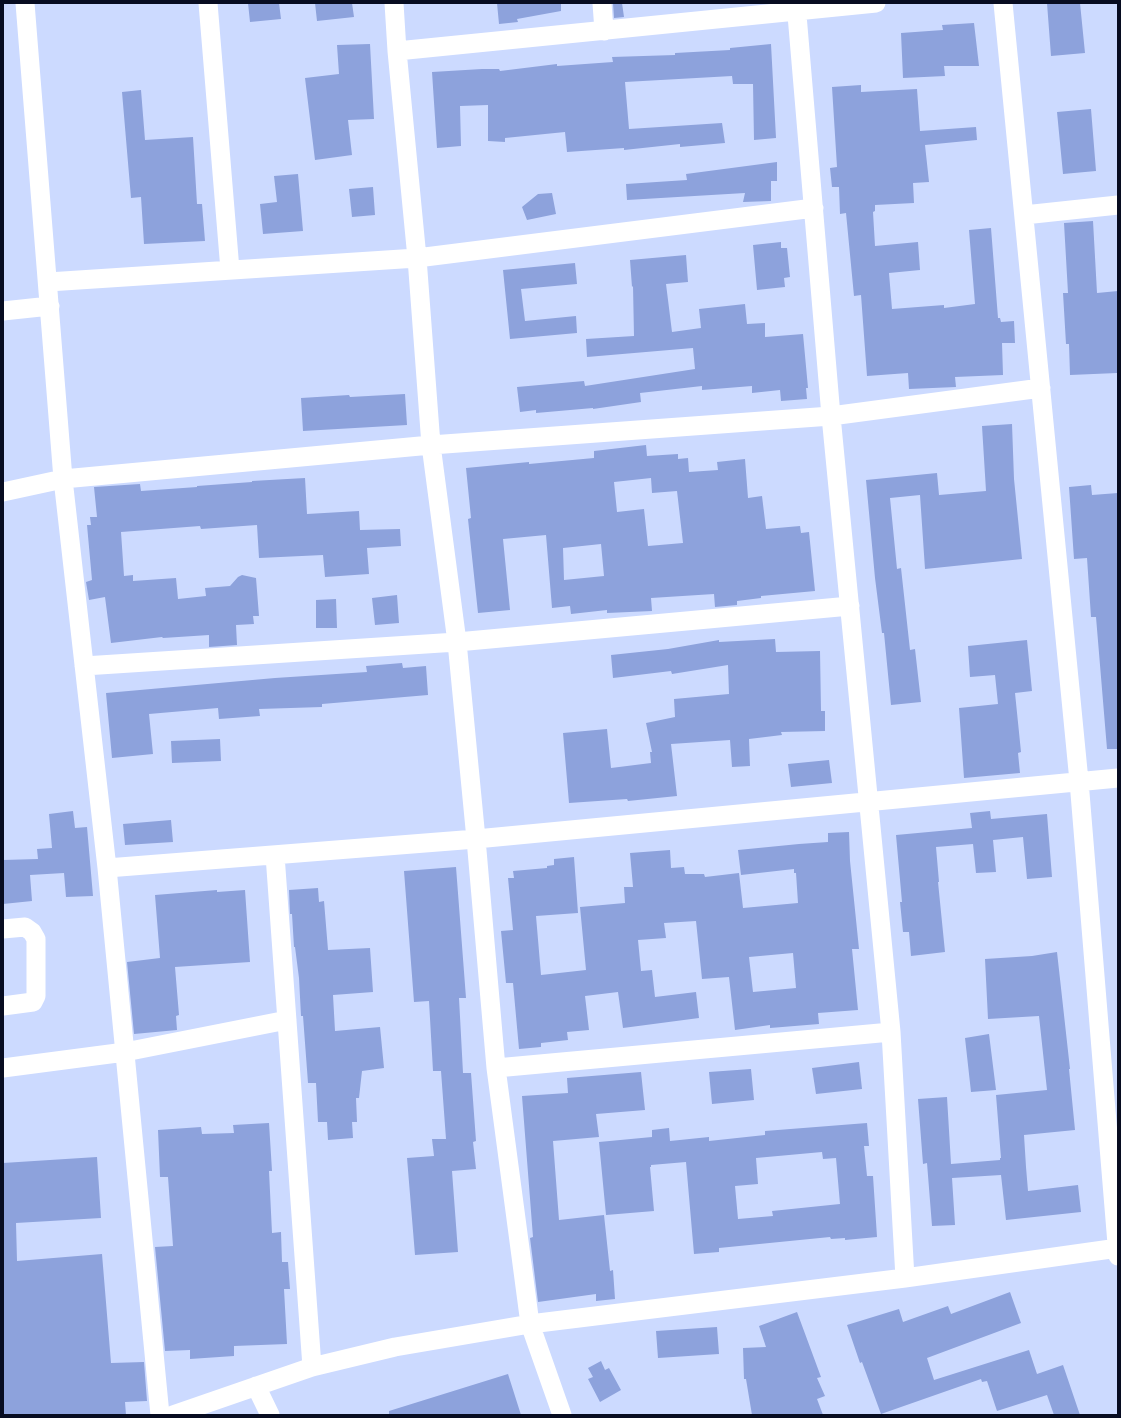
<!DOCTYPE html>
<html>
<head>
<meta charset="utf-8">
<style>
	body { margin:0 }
	#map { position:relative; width:1121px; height:1418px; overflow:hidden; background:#ccdaff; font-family:Cabin,sans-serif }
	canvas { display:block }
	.frame { position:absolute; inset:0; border:4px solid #070c21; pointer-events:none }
</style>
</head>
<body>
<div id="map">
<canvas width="1121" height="1418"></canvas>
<div class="frame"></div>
</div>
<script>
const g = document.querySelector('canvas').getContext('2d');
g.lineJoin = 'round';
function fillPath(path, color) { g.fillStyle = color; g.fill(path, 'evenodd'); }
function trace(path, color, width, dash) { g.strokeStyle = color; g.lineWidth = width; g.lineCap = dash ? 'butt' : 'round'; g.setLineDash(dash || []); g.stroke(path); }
fillPath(new Path2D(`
	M 248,3 L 279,3 L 281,19 L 250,22 Z
	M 315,3 L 352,3 L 354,17 L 317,21 Z
	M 497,3 L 561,3 L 561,11 L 517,19 L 518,22 L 499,24 Z
	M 613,3 L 622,3 L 624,17 L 614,18 Z
	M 1047,3 L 1080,3 L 1085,53 L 1051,56 Z
	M 974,23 L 979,66 L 944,66 L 945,76 L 903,78 L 901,33 L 943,30 L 942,25 Z
	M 370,44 L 374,119 L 348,120 L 352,155 L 315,160 L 305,78 L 339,74 L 337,45 Z
	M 771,44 L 776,138 L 754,140 L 753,84 L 733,84 L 732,76 L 625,82 L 629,129 L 722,123 L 725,143 L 680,147 L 680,144 L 624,150 L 624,148 L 567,152 L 565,132 L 505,138 L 505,142 L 488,141 L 488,105 L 460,106 L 461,146 L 437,148 L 432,72 L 482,69 L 499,69 L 500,71 L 557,64 L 557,66 L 613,62 L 612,57 L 675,55 L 675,53 L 730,50 L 730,48 Z
	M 861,85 L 861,92 L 917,89 L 920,131 L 976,127 L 977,140 L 925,145 L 929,182 L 913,183 L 914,203 L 875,205 L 875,211 L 873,212 L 875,246 L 918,242 L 920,270 L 889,273 L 892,309 L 944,305 L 944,308 L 975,304 L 969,230 L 991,228 L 998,318 L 1000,318 L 1001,322 L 1014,321 L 1015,343 L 1002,343 L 1003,375 L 955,377 L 956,387 L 909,389 L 908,373 L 867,376 L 861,295 L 854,296 L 846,213 L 840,214 L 839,187 L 832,187 L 830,168 L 837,167 L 832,87 Z
	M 141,90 L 145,140 L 193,137 L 197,204 L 202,204 L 205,241 L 144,244 L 141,197 L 131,198 L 122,92 Z
	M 1091,109 L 1096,171 L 1063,174 L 1057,112 Z
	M 777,162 L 777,181 L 771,181 L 771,201 L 743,202 L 745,193 L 627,200 L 626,184 L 687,180 L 686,174 Z
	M 298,174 L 303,231 L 263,234 L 260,204 L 277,202 L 274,176 Z
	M 373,187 L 375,215 L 352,217 L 349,189 Z
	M 552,193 L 556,214 L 527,220 L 522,207 L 538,194 Z
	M 1093,221 L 1097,293 L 1118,291 L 1117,373 L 1070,375 L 1069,344 L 1066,344 L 1063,293 L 1068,293 L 1064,223 Z
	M 781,242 L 781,248 L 787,248 L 790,277 L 784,278 L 785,287 L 757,290 L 753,245 Z
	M 686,255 L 688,282 L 666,284 L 672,332 L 701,328 L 699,309 L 745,304 L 747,324 L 765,323 L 765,337 L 803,334 L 808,388 L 806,388 L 807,399 L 781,401 L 780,390 L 752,393 L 752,386 L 702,390 L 702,386 L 640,393 L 641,402 L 593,409 L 593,408 L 536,413 L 536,410 L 520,412 L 517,387 L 584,381 L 585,386 L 695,369 L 693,348 L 587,357 L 586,339 L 634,336 L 633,286 L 632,287 L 630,260 Z
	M 575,263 L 577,284 L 521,289 L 525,321 L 576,316 L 577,333 L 510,339 L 503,270 Z
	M 405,394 L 407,425 L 303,431 L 301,398 L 349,395 L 350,397 Z
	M 1012,424 L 1014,479 L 1022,559 L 925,569 L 920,495 L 890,498 L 897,569 L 901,568 L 910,650 L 915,649 L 921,702 L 891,705 L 884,633 L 882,633 L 875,578 L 866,480 L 937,473 L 939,495 L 986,491 L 982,426 Z
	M 646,445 L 647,456 L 678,454 L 678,459 L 688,458 L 689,472 L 718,470 L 717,462 L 745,459 L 748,498 L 762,496 L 766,529 L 800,526 L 801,533 L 809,532 L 815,591 L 761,596 L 761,598 L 737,601 L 737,605 L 715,607 L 714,594 L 651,598 L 652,611 L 607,613 L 607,610 L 571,614 L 570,606 L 552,608 L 546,535 L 503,539 L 510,610 L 478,613 L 468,519 L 471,518 L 466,468 L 529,462 L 529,464 L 594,458 L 594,451 ZM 651,478 L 652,493 L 677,491 L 683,543 L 648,546 L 644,509 L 617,512 L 614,482 ZM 601,544 L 604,576 L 564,580 L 563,548 Z
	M 305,478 L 307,514 L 359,511 L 360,530 L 400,529 L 401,546 L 367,548 L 369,574 L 325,577 L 323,555 L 259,558 L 257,525 L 201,529 L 200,526 L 121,532 L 124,576 L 133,575 L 133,581 L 176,578 L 178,599 L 206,596 L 205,588 L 230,586 L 238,577 L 242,575 L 256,578 L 259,616 L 253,616 L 254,624 L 236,625 L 237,645 L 209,647 L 209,635 L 163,638 L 162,637 L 111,643 L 105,597 L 89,600 L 86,582 L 92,580 L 87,525 L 91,525 L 90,517 L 97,517 L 94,487 L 140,484 L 141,491 L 197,487 L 197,486 L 252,482 L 252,481 Z
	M 1091,485 L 1092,495 L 1118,493 L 1118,543 L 1117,543 L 1118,563 L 1118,749 L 1107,749 L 1096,617 L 1091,617 L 1087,558 L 1074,559 L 1069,487 Z
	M 397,595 L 399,623 L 375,625 L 372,598 Z
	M 336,599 L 337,628 L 316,628 L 316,600 Z
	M 775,639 L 776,652 L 820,651 L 821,711 L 825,711 L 825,731 L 781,732 L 782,735 L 749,739 L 750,766 L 732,767 L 730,740 L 671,744 L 677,796 L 628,801 L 627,799 L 569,803 L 563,733 L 607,729 L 611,768 L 651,763 L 650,752 L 652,752 L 646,723 L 675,717 L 674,699 L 729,694 L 728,665 L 672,674 L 671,671 L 613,678 L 611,655 L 668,649 L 719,640 L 719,642 Z
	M 1027,640 L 1032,691 L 1015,693 L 1021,752 L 1018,753 L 1020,773 L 964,778 L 959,708 L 998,704 L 995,675 L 970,677 L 968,646 Z
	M 402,663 L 403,668 L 426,666 L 428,695 L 322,704 L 322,707 L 259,709 L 260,716 L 219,719 L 218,708 L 149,714 L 153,754 L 112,758 L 106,693 L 275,678 L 367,672 L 366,666 Z
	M 220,739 L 221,761 L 172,763 L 171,741 Z
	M 829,760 L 832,783 L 791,787 L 788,764 Z
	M 73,811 L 75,828 L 87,827 L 93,896 L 66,897 L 64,873 L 30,875 L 32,901 L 3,904 L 3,860 L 38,859 L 37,849 L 52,848 L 49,814 Z
	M 990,811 L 991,819 L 1047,814 L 1052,877 L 1027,879 L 1023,837 L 993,840 L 996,872 L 976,873 L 973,844 L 936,847 L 939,882 L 938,882 L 945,952 L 911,956 L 909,932 L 903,932 L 900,902 L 902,902 L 896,835 L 972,828 L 970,813 Z
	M 171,820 L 173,842 L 125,845 L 123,824 Z
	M 849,832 L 850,861 L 859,949 L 852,949 L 858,1010 L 818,1013 L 819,1024 L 770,1028 L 770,1025 L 735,1030 L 729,977 L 702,979 L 696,921 L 664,923 L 666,938 L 638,940 L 641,971 L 652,970 L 655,997 L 696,992 L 699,1018 L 623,1028 L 618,992 L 585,996 L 589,1030 L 567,1032 L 568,1040 L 541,1043 L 541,1047 L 519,1049 L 513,983 L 506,983 L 501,931 L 513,930 L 508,878 L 514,878 L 513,871 L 547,868 L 547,866 L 554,865 L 554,859 L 574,857 L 578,913 L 536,916 L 541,975 L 586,970 L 580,907 L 625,903 L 624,887 L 633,887 L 630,853 L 670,850 L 671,868 L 684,867 L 685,874 L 704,874 L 705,877 L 739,873 L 743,908 L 798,903 L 796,873 L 794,873 L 794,869 L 741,875 L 738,850 L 799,844 L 828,842 L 828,833 ZM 793,953 L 796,988 L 753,992 L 749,957 Z
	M 456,867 L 466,998 L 459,998 L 463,1073 L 471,1073 L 476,1141 L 473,1142 L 476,1169 L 452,1171 L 458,1252 L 415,1255 L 407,1158 L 434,1156 L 432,1139 L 446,1139 L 441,1071 L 433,1071 L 429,1001 L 414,1002 L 404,871 Z
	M 318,888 L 319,902 L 324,901 L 328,950 L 370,948 L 373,992 L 333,995 L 335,1031 L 380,1027 L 384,1068 L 362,1071 L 359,1098 L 356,1098 L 357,1122 L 352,1122 L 353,1138 L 328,1140 L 327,1122 L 318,1122 L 316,1083 L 308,1083 L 303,1016 L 301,1016 L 299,978 L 295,947 L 294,947 L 292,914 L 290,914 L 289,890 Z
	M 217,890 L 217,892 L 245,890 L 250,962 L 175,967 L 179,1015 L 176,1016 L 177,1030 L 134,1034 L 127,962 L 160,958 L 155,895 Z
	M 1057,952 L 1070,1069 L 1069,1069 L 1075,1130 L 1024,1135 L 1026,1167 L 1028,1191 L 1078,1185 L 1081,1212 L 1006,1220 L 1001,1175 L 952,1178 L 955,1225 L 932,1226 L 927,1163 L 923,1164 L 918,1099 L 947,1097 L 951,1164 L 1000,1160 L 1000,1158 L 1001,1158 L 996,1095 L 1047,1090 L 1039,1016 L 988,1019 L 985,959 L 1032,956 Z
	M 989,1034 L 996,1090 L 971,1092 L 965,1038 Z
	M 859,1062 L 862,1089 L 816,1094 L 812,1068 Z
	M 751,1069 L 754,1100 L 712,1104 L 709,1072 Z
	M 641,1072 L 645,1110 L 596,1114 L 599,1137 L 553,1141 L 559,1220 L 604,1215 L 610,1271 L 613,1270 L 615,1299 L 596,1301 L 596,1294 L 538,1302 L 530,1238 L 533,1237 L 522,1096 L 568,1093 L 567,1078 Z
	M 269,1123 L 272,1171 L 269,1171 L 272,1233 L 281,1232 L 282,1262 L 288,1262 L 290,1289 L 284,1289 L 287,1344 L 234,1346 L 234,1356 L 190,1359 L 190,1350 L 165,1351 L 155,1247 L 173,1246 L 168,1177 L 160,1177 L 158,1130 L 201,1127 L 202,1134 L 234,1133 L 233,1125 Z
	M 867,1123 L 869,1146 L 864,1146 L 867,1176 L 873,1176 L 877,1237 L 845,1240 L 845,1238 L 831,1239 L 830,1237 L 719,1248 L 719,1252 L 694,1254 L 686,1162 L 651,1165 L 651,1167 L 650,1167 L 654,1211 L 606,1215 L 599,1142 L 652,1137 L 652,1130 L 669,1128 L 670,1141 L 709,1137 L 709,1141 L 765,1135 L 765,1131 ZM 822,1152 L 823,1159 L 836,1158 L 840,1204 L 772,1211 L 773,1216 L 738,1219 L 735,1186 L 758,1184 L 756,1158 Z
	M 97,1157 L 101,1218 L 16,1223 L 17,1261 L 102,1254 L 111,1363 L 144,1362 L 147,1401 L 125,1402 L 126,1415 L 3,1415 L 3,1163 Z
	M 1010,1292 L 1021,1323 L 927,1358 L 934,1380 L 1029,1350 L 1037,1374 L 1063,1365 L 1080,1415 L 1054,1415 L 1047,1395 L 997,1411 L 987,1381 L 982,1382 L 981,1379 L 881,1414 L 862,1362 L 860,1363 L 847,1325 L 899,1309 L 903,1322 L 948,1306 L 951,1314 Z
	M 797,1312 L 821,1377 L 817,1378 L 825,1396 L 817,1399 L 823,1415 L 752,1415 L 746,1379 L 744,1379 L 743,1348 L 766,1347 L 759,1326 Z
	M 717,1327 L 719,1354 L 658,1358 L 656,1331 Z
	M 601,1361 L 605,1370 L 609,1368 L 621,1390 L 600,1402 L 588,1379 L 593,1377 L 588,1368 Z
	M 508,1374 L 521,1415 L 389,1415 L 389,1411 Z`), '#8da2dc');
trace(new Path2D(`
	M 25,3 L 63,479 L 107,868 L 160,1415
	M 208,3 L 230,270
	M 394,3 L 397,51 L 417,258 L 431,445 L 457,642 L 476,839 L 496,1068 L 530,1324 L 562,1415
	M 602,3 L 604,31
	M 796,3 L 831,416 L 891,1032 L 905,1278
	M 1003,3 L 1079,781 L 1118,1256
	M 397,51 L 876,3
	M 1024,215 L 1118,205
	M 48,282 L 417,258 L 814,208
	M 3,311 L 50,306
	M 3,492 L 63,479 L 431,445 L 831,416 L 1041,388
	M 84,666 L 457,642 L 850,606
	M 275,855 L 312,1367
	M 107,868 L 476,839 L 1118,778
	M 3,929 L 25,927 L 32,932 L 36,939 L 36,996 L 33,1002 L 3,1006
	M 3,1068 L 125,1052 L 287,1020
	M 496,1068 L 891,1032
	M 256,1386 L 270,1415
	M 173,1415 L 312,1367 L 395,1347 L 530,1324 L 905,1278 L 1118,1248`), '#fff', 19);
</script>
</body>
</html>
